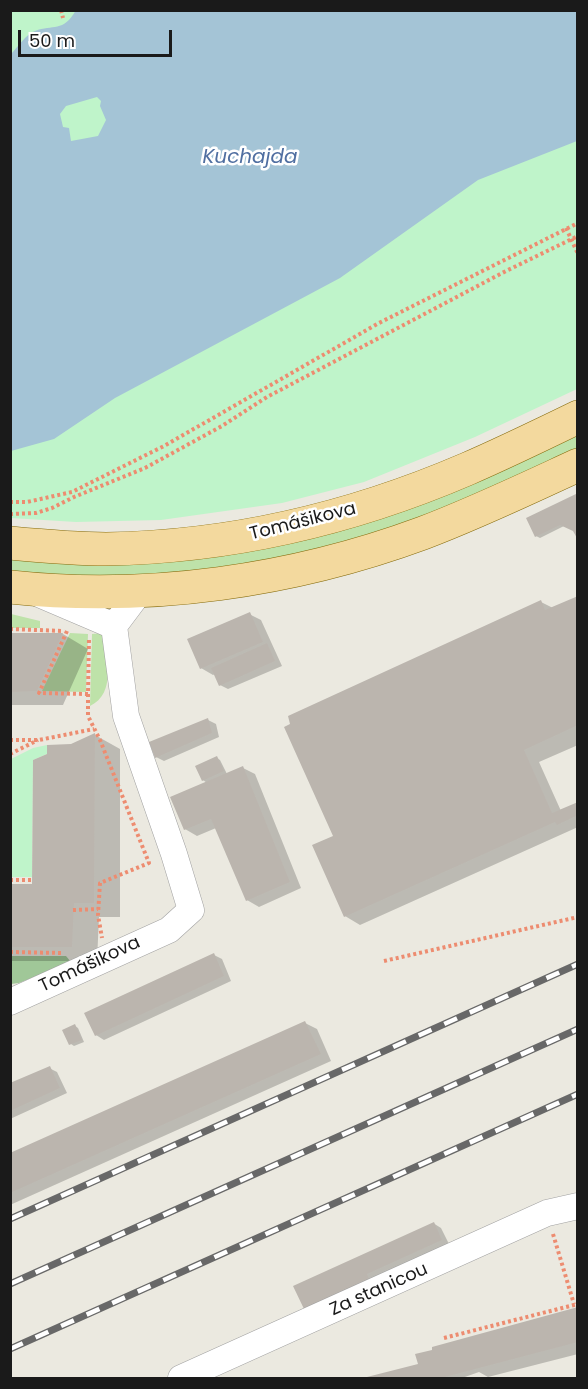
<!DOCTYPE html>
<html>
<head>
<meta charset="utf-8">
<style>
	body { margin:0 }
	#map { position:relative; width:588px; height:1389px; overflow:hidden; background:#ebe9e0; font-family:Poppins,sans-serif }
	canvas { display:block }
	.frame { position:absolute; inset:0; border:12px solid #1a1a1a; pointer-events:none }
	.scale { position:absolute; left:18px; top:30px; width:154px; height:27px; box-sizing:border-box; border:3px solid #1a1a1a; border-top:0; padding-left:8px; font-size:18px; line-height:21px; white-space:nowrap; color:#1a1a1a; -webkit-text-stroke:4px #fff; paint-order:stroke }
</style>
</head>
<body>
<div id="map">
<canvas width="588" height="1389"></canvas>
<div class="frame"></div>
<div class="scale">50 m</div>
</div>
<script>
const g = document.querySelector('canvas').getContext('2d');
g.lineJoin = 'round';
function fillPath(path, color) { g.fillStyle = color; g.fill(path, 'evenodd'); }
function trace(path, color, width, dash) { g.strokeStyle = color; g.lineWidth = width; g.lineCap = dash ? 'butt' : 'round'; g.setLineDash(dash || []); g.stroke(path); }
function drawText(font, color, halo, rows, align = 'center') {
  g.font = font + ' Poppins,sans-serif'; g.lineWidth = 5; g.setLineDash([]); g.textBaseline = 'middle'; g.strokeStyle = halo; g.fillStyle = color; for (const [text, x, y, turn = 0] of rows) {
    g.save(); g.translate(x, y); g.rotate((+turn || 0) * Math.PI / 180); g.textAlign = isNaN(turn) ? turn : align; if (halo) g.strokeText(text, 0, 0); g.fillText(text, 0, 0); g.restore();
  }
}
fillPath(new Path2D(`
	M 575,436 L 577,437 L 578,454 L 489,495 L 333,550 L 209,573 L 11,578 L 10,555 L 127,558 Z
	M 11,614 L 40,621 L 40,628 L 11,628 Z
	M 70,633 L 88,634 L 86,692 L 42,691 Z
	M 104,633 C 106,658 117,693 90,706 L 92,634 Z`), '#bee2a9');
fillPath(new Path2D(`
	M 11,956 L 66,956 L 71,962 L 19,983 L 11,984 Z`), '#a0c798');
fillPath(new Path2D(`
	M 10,11 L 577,11 L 577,389 L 475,437 L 364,482 L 282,503 L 161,520 L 76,522 L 11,518 Z
	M 47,745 L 47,754 L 33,760 L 32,877 L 11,877 L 11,759 L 33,748 Z`), '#bff4ca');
fillPath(new Path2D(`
	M 76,10 L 577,11 L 577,141 L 478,180 L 340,278 L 115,398 L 54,439 L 11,451 L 11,54 C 17,48 26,34 35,31 C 53,24 63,33 76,10 ZM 97,97 L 101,101 L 100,106 L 106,120 L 98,136 L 71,141 L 69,128 L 63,127 L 60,114 L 66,106 Z`), '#a4c4d6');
fillPath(new Path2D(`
	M 578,495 L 575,530 L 564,526 L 540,538 L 536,536 Z
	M 578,597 L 578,745 L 539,762 L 561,811 L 578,803 L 578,827 L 360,925 L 345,916 L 335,836 L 541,602 L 553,608 Z
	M 249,614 L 261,620 L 282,666 L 228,689 L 220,685 L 215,674 L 213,675 L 201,668 Z
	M 10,634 L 63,634 L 88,649 L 63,705 L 10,705 Z
	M 208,720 L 216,724 L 219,737 L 164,761 L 156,757 Z
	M 95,735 L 120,749 L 120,917 L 99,917 L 97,961 L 10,961 L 10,886 L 33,886 L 71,746 Z
	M 217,758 L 220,760 L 227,774 L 243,768 L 255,774 L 301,888 L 259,907 L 247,900 L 216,828 L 197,836 L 185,829 L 207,783 L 203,780 Z
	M 214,955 L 222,959 L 231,981 L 104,1040 L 96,1035 Z
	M 305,1023 L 317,1029 L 331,1061 L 10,1205 L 10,1154 Z
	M 75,1026 L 78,1028 L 84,1042 L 74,1046 L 71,1044 Z
	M 49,1068 L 57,1072 L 67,1093 L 10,1119 L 10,1085 Z
	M 433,1223 L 441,1228 L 449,1244 L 313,1313 Z
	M 578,1309 L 578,1354 L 488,1377 L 479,1372 L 462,1378 L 366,1378 L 419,1365 Z`), '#0003');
fillPath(new Path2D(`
	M 578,493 L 578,540 L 573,531 L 560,525 L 535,537 L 526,518 Z
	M 578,596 L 578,725 L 524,750 L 552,813 L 578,802 L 578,815 L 557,825 L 555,822 L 344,917 L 312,845 L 333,836 L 284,727 L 290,724 L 288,716 L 541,600 L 545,610 Z
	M 250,612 L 263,642 L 200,669 L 187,639 Z
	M 10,633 L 63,633 L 37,691 L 10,692 Z
	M 267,643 L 275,661 L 219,686 L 211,668 Z
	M 208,718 L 212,733 L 155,758 L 149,742 Z
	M 95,733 L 94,903 L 74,903 L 72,947 L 10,947 L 10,884 L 32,884 L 33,760 L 47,754 L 47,745 L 71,744 Z
	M 217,756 L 224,771 L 202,781 L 195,766 Z
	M 243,766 L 290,882 L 246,901 L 211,819 L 184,830 L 170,797 Z
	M 214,953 L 224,976 L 95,1036 L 84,1013 Z
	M 305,1021 L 321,1054 L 10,1193 L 10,1153 Z
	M 75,1024 L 82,1040 L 69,1045 L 62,1030 Z
	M 50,1066 L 60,1088 L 10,1111 L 10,1083 Z
	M 434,1222 L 442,1240 L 367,1274 L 369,1279 L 304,1309 L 293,1286 Z
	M 578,1307 L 578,1342 L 441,1378 L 363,1378 L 418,1364 L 415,1354 L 432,1350 L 432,1347 Z`), '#bbb5ae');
const minor = new Path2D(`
	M 39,594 L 114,626
	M 10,1002 L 169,930 L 191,910 L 174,854 L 126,716 L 114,626 L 141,590
	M 181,1378 L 547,1213 L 578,1206`);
const major = new Path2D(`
	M 10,543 C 42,546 74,549 106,549 C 230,547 353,518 467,469 C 504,453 541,435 578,417
	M 10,587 C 148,602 293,581 423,533 C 476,513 526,489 578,465`);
trace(minor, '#a1a1a1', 27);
trace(major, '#856b0c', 34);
trace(new Path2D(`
	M 61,10 L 63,18
	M 566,228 L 578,254
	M 10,502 L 27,502 L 72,492 L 164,446 L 379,323 L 578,223
	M 10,514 L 36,513 L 52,508 L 74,497 L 145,468 L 222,426 L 267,397 L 506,271 L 578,236
	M 10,629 L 64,631
	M 67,631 L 39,693 L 88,694 L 89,639
	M 88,694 L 88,716 L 100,740 L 149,863 L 100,883 L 98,915 L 102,938
	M 10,740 L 39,740 L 94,729
	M 10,754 L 38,740
	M 10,880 L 32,880
	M 73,910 L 98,909
	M 10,952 L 62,953
	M 384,961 L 578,917
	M 553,1234 L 574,1304
	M 444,1338 L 578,1304`), '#ed8c70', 4, [3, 3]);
trace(minor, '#fff', 26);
trace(major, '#f3d99e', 33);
const rail = new Path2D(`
	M 10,1219 L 578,964
	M 10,1284 L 578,1029
	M 10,1349 L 578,1094`);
trace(rail, '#686868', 7);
trace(rail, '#fff', 4.5, [14]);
drawText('18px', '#1a1a1a', '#fff', [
	["Tomášikova",303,522,-14],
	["Tomášikova",90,965,-25],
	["Za stanicou",379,1290,-24]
]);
drawText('italic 20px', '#506fa1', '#fff', [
	["Kuchajda",250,158]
]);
</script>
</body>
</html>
